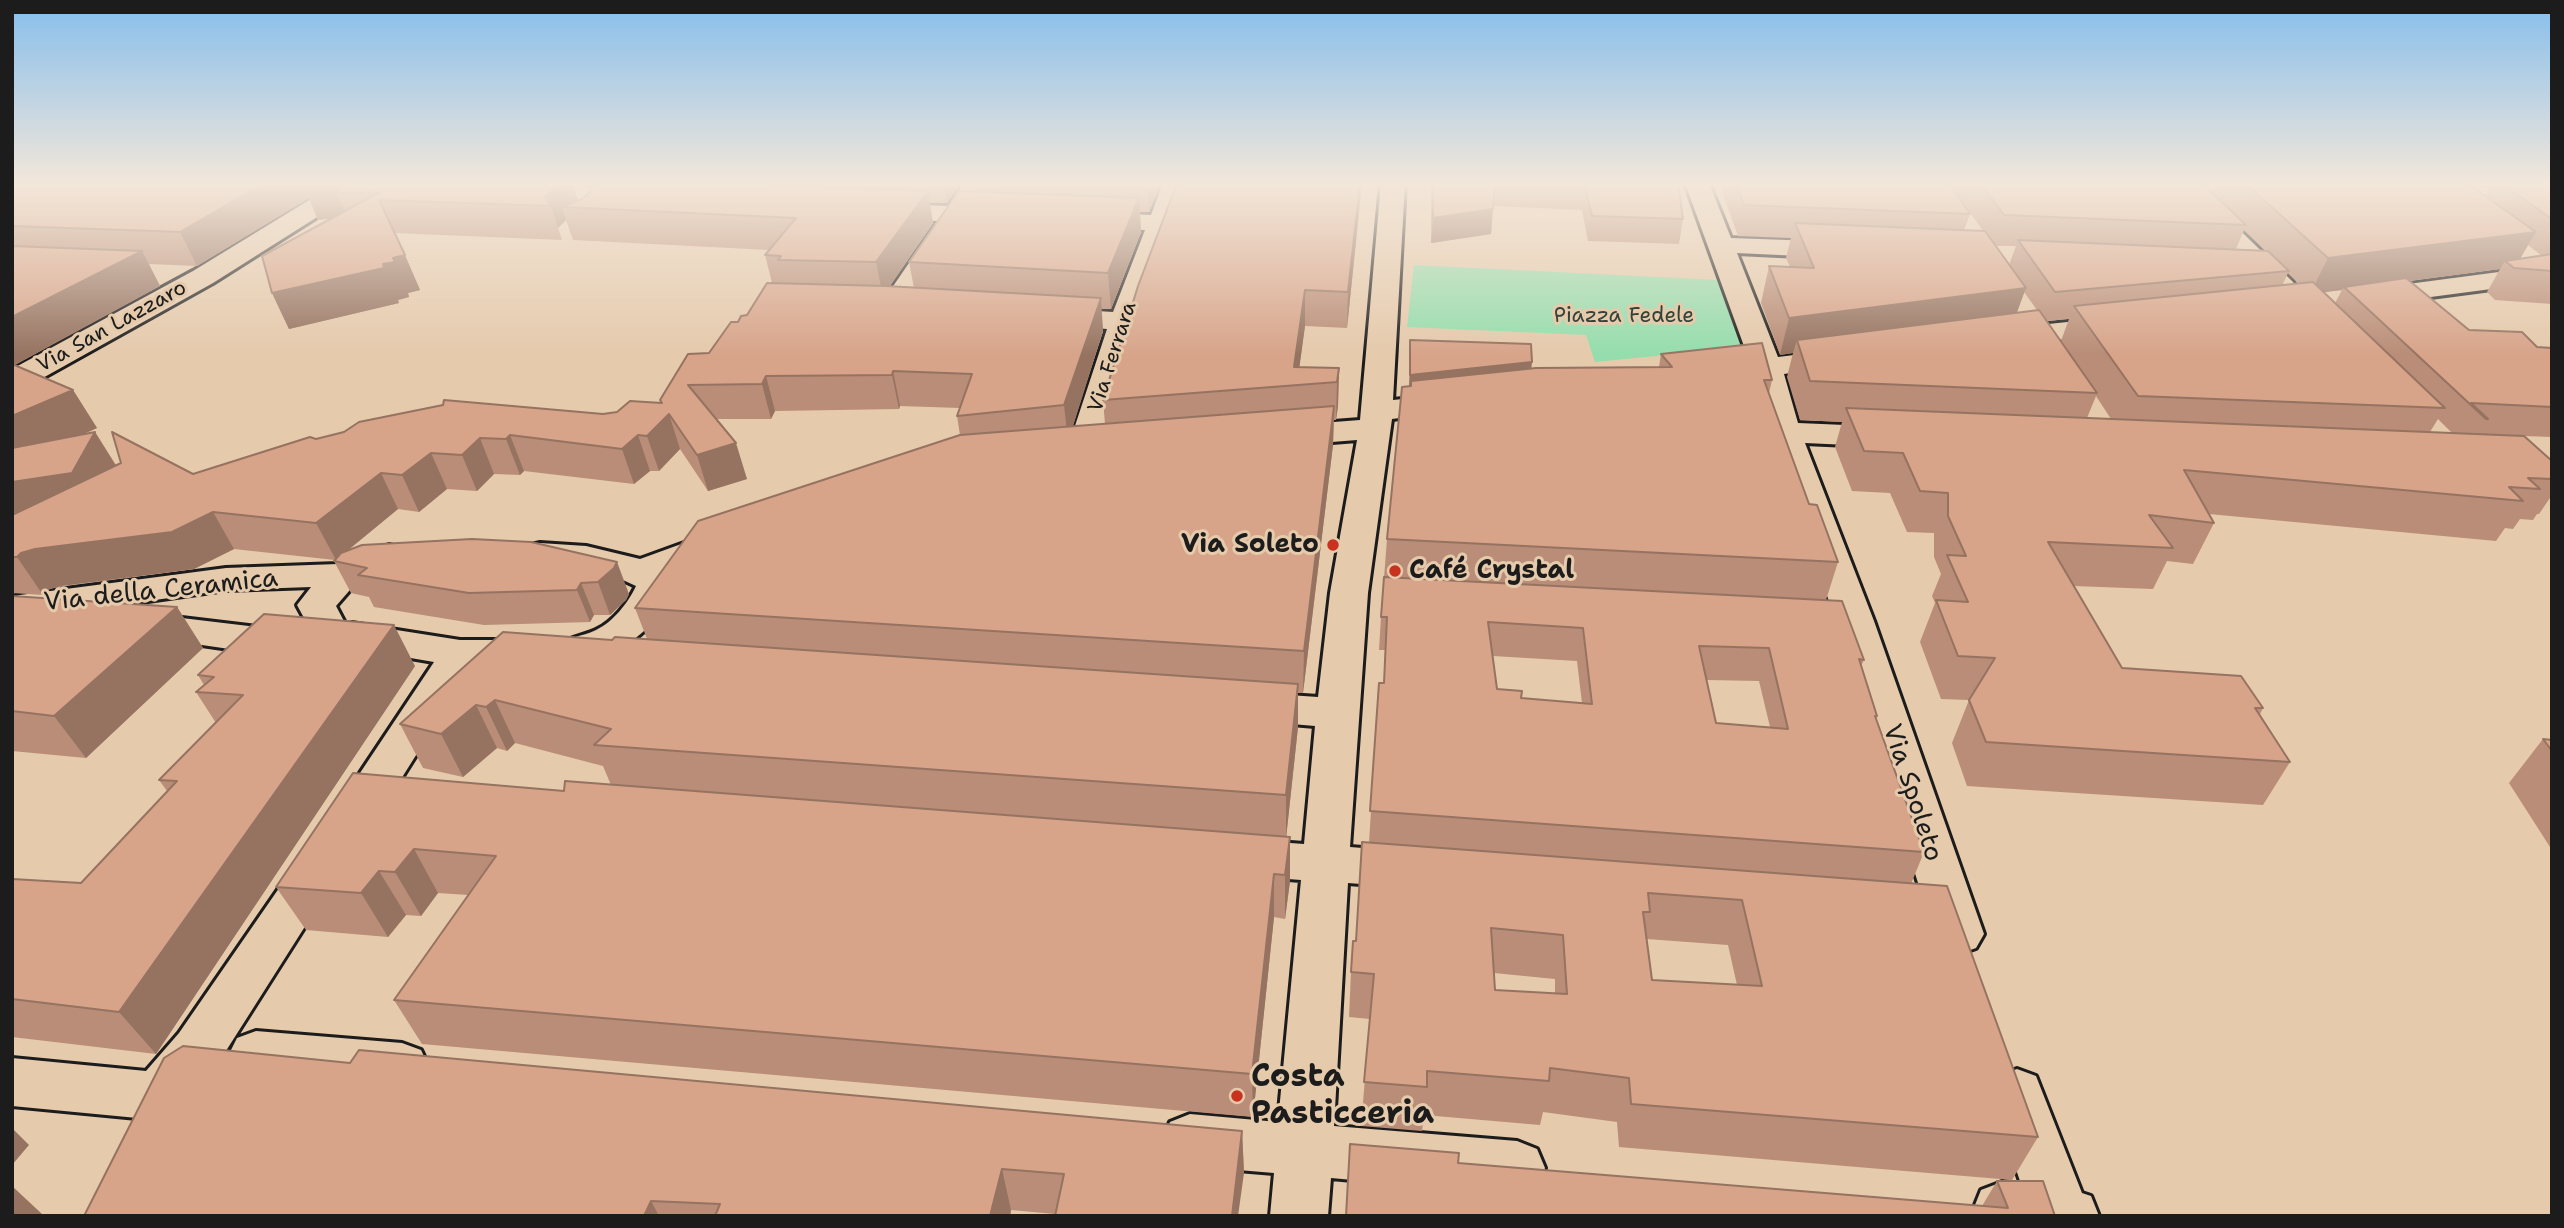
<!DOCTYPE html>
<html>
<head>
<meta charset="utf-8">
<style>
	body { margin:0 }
	#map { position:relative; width:2564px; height:1228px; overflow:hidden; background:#e5caac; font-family:"Shantell Sans",sans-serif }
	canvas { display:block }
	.frame { position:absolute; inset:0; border:14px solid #1c1c1c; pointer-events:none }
</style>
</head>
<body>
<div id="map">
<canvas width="2564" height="1228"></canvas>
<div class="frame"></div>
</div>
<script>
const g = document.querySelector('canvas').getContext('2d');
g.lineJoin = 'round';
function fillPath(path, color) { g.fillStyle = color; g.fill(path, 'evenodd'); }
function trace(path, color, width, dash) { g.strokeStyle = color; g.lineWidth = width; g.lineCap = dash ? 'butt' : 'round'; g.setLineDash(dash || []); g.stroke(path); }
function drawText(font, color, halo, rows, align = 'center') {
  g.font = font + ' "Shantell Sans",sans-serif'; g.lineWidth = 6; g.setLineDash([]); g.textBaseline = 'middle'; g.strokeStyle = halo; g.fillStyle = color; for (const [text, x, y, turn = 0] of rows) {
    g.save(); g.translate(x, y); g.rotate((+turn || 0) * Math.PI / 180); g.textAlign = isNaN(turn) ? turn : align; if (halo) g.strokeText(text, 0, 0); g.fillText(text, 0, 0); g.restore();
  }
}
fillPath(new Path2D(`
	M 1414,265 L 1719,280 L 1747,361 L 1695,352 L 1595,362 L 1586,335 L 1407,327 Z`), '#95ddac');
const minor = new Path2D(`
	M 337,183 L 366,183 L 363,188 L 213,283 L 23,389 L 12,391 L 12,369 L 193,271 Z
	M 964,183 L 988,183 L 972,207 L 1006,211 L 1010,216 L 1006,221 L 962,222 L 902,314 L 892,316 L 882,314 L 878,308 L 938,221 L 878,219 L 869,216 L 865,211 L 869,206 L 878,203 L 948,206 Z
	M 1163,183 L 1187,183 L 1138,321 L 1100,453 L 1095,460 L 1083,463 L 1071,460 L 1066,453 L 1107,329 L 1039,323 L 1035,317 L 1039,311 L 1049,308 L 1113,312 L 1145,230 L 1088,228 L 1079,225 L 1075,220 L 1079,215 L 1088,212 L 1151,215 Z
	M 1381,183 L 1405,183 L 1393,400 L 1451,394 L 1462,396 L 1467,403 L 1462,410 L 1392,419 L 1368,593 L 1350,847 L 1413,852 L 1430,857 L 1437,870 L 1430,883 L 1413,888 L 1348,883 L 1334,1126 L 1517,1141 L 1537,1149 L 1545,1168 L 1537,1187 L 1517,1195 L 1331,1178 L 1328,1216 L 1270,1216 L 1274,1173 L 1190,1166 L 1170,1158 L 1162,1140 L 1170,1122 L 1190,1114 L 1278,1122 L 1301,880 L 1236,875 L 1220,870 L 1213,857 L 1220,844 L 1236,839 L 1304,844 L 1315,726 L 1245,720 L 1230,716 L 1224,706 L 1230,696 L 1245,692 L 1318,697 L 1330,593 L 1357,440 L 1282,446 L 1270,443 L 1266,436 L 1270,429 L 1282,426 L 1360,420 Z
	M 1685,183 L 1709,183 L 1731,238 L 1842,242 L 1851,244 L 1855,250 L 1851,256 L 1842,258 L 1737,253 L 1778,357 L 1841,349 L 1852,352 L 1856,358 L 1852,364 L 1784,374 L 1798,423 L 1892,427 L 1904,430 L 1908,437 L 1904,444 L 1892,447 L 1805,443 L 1874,621 L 1984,934 L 1976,948 L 1959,954 L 1942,948 L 1934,934 L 1836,621 L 1769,432 L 1754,378 L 1717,382 L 1706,379 L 1702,373 L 1706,367 L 1749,360 Z
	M 2092,183 L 2267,183 L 2275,185 L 2278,190 L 2275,195 L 2266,197 L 2104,190 L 2095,188 Z
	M 2202,200 L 2211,202 L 2293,282 L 2297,288 L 2293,294 L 2283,296 L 2273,294 L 2193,212 L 2190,207 L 2193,202 Z
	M 2552,265 L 2552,281 L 2370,305 L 2360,303 L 2356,297 L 2360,291 L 2370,289 Z
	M 2115,317 L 2125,320 L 2129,326 L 2125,332 L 2001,347 L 1991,344 L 1986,338 L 1991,332 L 2001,329 Z
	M 717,531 L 730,534 L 735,542 L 730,550 L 669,574 L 675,582 C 670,594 666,608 658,617 C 635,643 592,673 556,663 L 551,656 L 547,662 L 533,666 L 472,666 L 369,830 L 353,835 L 337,830 L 330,818 L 434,662 L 317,642 L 297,605 L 311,587 L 226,590 L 20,619 L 12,617 L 12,597 L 20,595 L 226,568 L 338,564 L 389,545 L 402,548 L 407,556 L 402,564 L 356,583 L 336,606 L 346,625 L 352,623 L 460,640 L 533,640 L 547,644 L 552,651 C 560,638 582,637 596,630 C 613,622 628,603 636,586 L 601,570 L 527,562 L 522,554 L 527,546 L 540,543 L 586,546 L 640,559 Z
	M 140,613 L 257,627 L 289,624 L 303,628 L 309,637 L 303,646 L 257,653 L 126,634 L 121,625 L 126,616 Z
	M 321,847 L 338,852 L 344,865 L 217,1065 L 177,1113 L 158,1120 L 12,1106 L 12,1058 L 146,1071 L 179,1033 L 304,852 Z
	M 256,1031 L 402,1043 L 421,1050 L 429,1067 L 421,1084 L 402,1091 L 256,1077 L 237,1070 L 229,1054 L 237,1038 Z
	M 2017,1069 L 2036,1076 L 2082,1193 L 2091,1196 L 2099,1216 L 1975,1216 L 1973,1210 L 1981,1190 L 2002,1182 L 2021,1184 L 1990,1093 L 1998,1076 Z`);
trace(minor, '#1c1c1c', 6);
fillPath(minor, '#e5caac');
fillPath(new Path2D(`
	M 12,183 L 307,183 L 308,184 L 310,183 L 961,183 L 947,203 L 930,203 L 933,223 L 890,286 L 914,288 L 909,262 L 975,191 L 974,183 L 1161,183 L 1149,212 L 1140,212 L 1141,232 L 1111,309 L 1101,309 L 1103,331 L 1073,426 L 1105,424 L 1103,400 L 1362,183 L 1347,328 L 1305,326 L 1299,367 L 1339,368 L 1338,406 L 1336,420 L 1334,420 L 1333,445 L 1303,693 L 1298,693 L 1298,727 L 1286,837 L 1290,881 L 1285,919 L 1274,917 L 1253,1117 L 422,1044 L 394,1000 L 468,895 L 438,893 L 421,916 L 406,915 L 388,937 L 306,930 L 276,887 L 564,791 L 611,785 L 603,766 L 515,743 L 507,751 L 497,748 L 463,777 L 423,768 L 400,724 L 612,640 L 647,639 L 635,608 L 960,435 L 957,416 L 960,408 L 900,406 L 899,409 L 775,411 L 771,419 L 717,419 L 747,479 L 708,491 L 680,449 L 659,471 L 650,471 L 634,484 L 524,471 L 520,475 L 494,474 L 477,491 L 447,489 L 419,512 L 398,509 L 347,551 L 531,542 L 629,594 L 626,600 L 610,615 L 594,615 L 590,622 L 484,625 L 374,607 L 369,597 L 351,593 L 334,561 L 335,560 L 234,549 L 194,569 L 61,586 L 47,590 L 43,595 L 12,593 ZM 573,187 L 594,188 L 582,199 L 577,200 ZM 309,198 L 318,220 L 331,218 L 272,293 L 289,329 L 399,303 L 398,300 L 409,297 L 408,293 L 420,290 L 395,233 L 562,240 L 558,228 L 566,220 L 573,240 L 769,250 L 765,255 L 772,283 L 747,315 L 738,322 L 709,353 L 660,400 L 661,403 L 617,412 L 603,414 L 316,439 L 193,474 L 116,465 L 95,432 L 81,435 L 97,428 L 73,390 L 15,365 L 160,286 L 149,264 L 197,266 Z
	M 1431,183 L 1678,183 L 1683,219 L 1679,244 L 1588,241 L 1582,210 L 1493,206 L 1491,234 L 1431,243 Z
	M 1719,183 L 1949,183 L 1970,214 L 1964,230 L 1983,231 L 1949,183 L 2202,183 L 2212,192 L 2216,183 L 2552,183 L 2552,304 L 2495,300 L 2487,292 L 2500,269 L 2410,281 L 2469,330 L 2537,347 L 2552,348 L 2552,437 L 2524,436 L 2552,461 L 2552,495 L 2539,514 L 2537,514 L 2533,520 L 2520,519 L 2513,529 L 2505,528 L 2496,541 L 2209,514 L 2214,523 L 2193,564 L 2167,561 L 2153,589 L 2074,586 L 2122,668 L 2263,708 L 2260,714 L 2290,762 L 2263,805 L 1967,786 L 1952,743 L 1969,700 L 1941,699 L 1920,642 L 1935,603 L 1932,596 L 1941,574 L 1934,557 L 1934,533 L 1907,532 L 1890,493 L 1852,491 L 1835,447 L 1842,422 L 1800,420 L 1787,377 L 1793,353 L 1780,355 L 1761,303 L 1769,266 L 1790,267 L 1786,258 L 1791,238 L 1738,236 ZM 2472,187 L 2490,188 L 2485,196 ZM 2244,230 L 2265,250 L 2236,249 ZM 2528,245 L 2542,256 L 2520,259 ZM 1995,246 L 2016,246 L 2009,265 ZM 2288,273 L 2299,284 L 2282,286 ZM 2342,290 L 2335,303 L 2323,292 ZM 2024,292 L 2037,310 L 2017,313 ZM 2069,319 L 2061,341 L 2047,321 ZM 2096,396 L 2111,419 L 2087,418 ZM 2438,419 L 2452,433 L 2430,432 Z
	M 1410,340 L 1532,368 L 1659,367 L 1661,354 L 1772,380 L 1769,393 L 1809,504 L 1838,562 L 1826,600 L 1864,660 L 1861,666 L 1877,716 L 1876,720 L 1924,852 L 1911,884 L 2038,1137 L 2012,1180 L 1619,1147 L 1617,1122 L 1543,1112 L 1540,1125 L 1424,1115 L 1422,1131 L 1361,1126 L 1370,1019 L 1349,1017 L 1351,972 L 1369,843 L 1379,683 L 1384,683 L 1385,650 L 1379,650 L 1381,617 L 1387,539 L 1409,386 ZM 1493,656 L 1577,661 L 1582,703 L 1521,698 L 1497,689 ZM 1707,680 L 1759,681 L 1770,727 L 1716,723 ZM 1647,939 L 1728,945 L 1737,985 L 1652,980 ZM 1494,973 L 1555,979 L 1555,994 L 1495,990 Z
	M 12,596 L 177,607 L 203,648 L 86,758 L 12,751 Z
	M 415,666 L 156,1054 L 12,1037 L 12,879 L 81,883 L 167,791 L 159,780 L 216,723 L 196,692 L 204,685 L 198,675 Z
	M 2543,739 L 2552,740 L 2552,847 L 2550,847 L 2509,783 Z
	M 350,1063 L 1242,1131 L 1244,1173 L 1055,1214 L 1011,1210 L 1010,1216 L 84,1216 Z
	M 1458,1163 L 1982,1206 L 1997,1181 L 2055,1216 Z`), '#b98d77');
fillPath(new Path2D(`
	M 264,183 L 307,183 L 308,186 L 348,183 L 337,193 L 347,217 L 318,220 L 309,198 L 197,266 L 180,232 Z
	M 560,183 L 572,183 L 580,207 L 562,207 L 566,220 L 558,228 L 551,206 L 545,197 Z
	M 944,183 L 961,183 L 947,203 Z
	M 1147,183 L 1161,183 L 1149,212 Z
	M 1360,183 L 1362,183 L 1347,328 L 1348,292 Z
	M 928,191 L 933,223 L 883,296 L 876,262 Z
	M 1139,198 L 1141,232 L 1111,309 L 1108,273 Z
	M 1493,209 L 1491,234 L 1431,243 L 1433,218 Z
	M 2536,232 L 2515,267 L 2505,261 L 2500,269 L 2347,289 L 2344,287 L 2342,290 L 2310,294 L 2328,258 Z
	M 142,251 L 160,286 L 12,366 L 12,317 Z
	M 405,255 L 420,290 L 408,293 L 409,297 L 398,300 L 399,303 L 289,329 L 272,293 L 383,264 L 393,258 Z
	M 2026,288 L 2012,325 L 1797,340 L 1793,353 L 1780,355 L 1789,318 Z
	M 1305,290 L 1305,326 L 1297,385 L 1294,367 Z
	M 1101,298 L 1103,331 L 1068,441 L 1064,405 Z
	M 1532,362 L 1530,382 L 1408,396 L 1410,375 Z
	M 1339,368 L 1338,406 L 1336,420 L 1337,382 Z
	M 893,371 L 900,406 L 899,409 L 892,375 Z
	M 766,376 L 775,411 L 771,419 L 762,384 Z
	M 73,390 L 97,428 L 12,466 L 12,416 Z
	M 1334,406 L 1333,445 L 1303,693 L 1304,651 Z
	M 669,414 L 680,449 L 659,471 L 647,436 Z
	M 95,432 L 119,471 L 12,526 L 12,482 Z
	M 510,435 L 524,471 L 520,475 L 506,439 Z
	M 638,435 L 650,471 L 634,484 L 622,449 Z
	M 480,438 L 494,474 L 477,491 L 462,455 Z
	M 736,443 L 747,479 L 708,491 L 697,455 Z
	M 431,453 L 447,489 L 419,512 L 402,475 Z
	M 381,473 L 398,509 L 336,560 L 316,523 Z
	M 213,512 L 234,549 L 194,569 L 61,586 L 47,590 L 43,595 L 17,557 L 21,553 L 35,549 Z
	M 617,562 L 629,594 L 626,600 L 610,615 L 598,582 Z
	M 581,583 L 594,615 L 590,622 L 577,590 Z
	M 177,607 L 203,648 L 86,758 L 54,716 Z
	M 394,625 L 415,666 L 156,1054 L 119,1012 Z
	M 1298,684 L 1298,727 L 1286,839 L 1286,795 Z
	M 495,700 L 515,743 L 507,751 L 486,707 Z
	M 476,705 L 497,748 L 463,777 L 441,734 Z
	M 1290,837 L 1290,881 L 1285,919 L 1285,875 Z
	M 414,849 L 438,893 L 421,916 L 395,872 Z
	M 379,871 L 406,915 L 388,937 L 361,893 Z
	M 1274,874 L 1274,917 L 1253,1117 L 1252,1074 Z
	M 12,1128 L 29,1145 L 12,1165 Z
	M 1242,1131 L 1244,1173 L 1238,1216 L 1232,1216 Z
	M 1002,1169 L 1011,1210 L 1010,1216 L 990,1216 Z
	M 12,1186 L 42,1214 L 41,1216 L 12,1216 Z
	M 651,1201 L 659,1216 L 644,1216 Z`), '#967361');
const building = new Path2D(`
	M 12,183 L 264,183 L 180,232 L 12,226 Z
	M 310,183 L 344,183 L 304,187 Z
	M 348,183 L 560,183 L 545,197 L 551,206 L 379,200 L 405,255 L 393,258 L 395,262 L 383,264 L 384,268 L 272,293 L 262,256 L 380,192 L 337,193 Z
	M 600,183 L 738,183 L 928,191 L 876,262 L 778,260 L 781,256 L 765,255 L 796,218 L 562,207 L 582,199 Z
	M 1177,183 L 1360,183 L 1348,292 L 1305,290 L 1294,367 L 1339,368 L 1337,382 L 1103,400 L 1138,286 Z
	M 1433,183 L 1495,183 L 1493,209 L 1433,218 Z
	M 1509,183 L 1678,183 L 1683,219 L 1592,216 L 1585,186 Z
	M 1736,183 L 1949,183 L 1970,214 L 1744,205 Z
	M 1980,183 L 2202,183 L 2246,225 L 2004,215 Z
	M 2245,183 L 2467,183 L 2536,232 L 2328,258 Z
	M 2501,183 L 2552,183 L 2552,219 Z
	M 959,191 L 1139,198 L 1108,273 L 909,262 Z
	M 1795,223 L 1985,231 L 2026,288 L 1789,318 L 1769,266 L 1814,268 Z
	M 2018,240 L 2268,251 L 2289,271 L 2055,292 Z
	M 12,246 L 142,251 L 12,317 Z
	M 2552,254 L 2552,271 L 2514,268 L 2505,261 Z
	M 2406,278 L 2469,330 L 2522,332 L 2537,347 L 2552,348 L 2552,407 L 2471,403 L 2488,419 L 2486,419 L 2344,287 Z
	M 2313,282 L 2445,408 L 2138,396 L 2074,306 Z
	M 767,283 L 886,286 L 1101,298 L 1064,405 L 957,416 L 972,374 L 893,371 L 892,375 L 766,376 L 762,384 L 688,385 L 736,443 L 697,455 L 669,414 L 647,436 L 638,435 L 622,449 L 510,435 L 506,439 L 480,438 L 462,455 L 431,453 L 402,475 L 381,473 L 316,523 L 213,512 L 172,532 L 35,549 L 21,553 L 17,557 L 12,557 L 12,515 L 121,463 L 112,432 L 193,474 L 310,437 L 316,439 L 344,432 L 359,422 L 443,405 L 444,400 L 603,414 L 617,412 L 630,401 L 662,403 L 660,400 L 688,354 L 709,353 L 731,322 L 738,322 L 741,316 L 747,315 Z
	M 2039,310 L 2097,393 L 1810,381 L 1797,340 Z
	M 1410,340 L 1531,344 L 1532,362 L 1410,375 Z
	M 1762,343 L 1772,380 L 1764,380 L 1809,504 L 1817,505 L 1838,562 L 1387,539 L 1402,387 L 1411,386 L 1411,381 L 1536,368 L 1672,367 L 1661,354 Z
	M 12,364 L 73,390 L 12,416 Z
	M 1334,406 L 1304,651 L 635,608 L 698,521 L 960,435 Z
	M 1846,408 L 2524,436 L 2552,461 L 2552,479 L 2528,478 L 2540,489 L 2509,487 L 2523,501 L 2184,470 L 2214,523 L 2149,515 L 2173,548 L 2048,542 L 2122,668 L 2241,676 L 2263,708 L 2255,708 L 2290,762 L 1986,742 L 1969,700 L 1995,658 L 1958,656 L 1936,600 L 1968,602 L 1947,555 L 1966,556 L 1948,516 L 1948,493 L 1920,491 L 1903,453 L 1864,451 Z
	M 95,432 L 72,473 L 12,482 L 12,448 Z
	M 472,539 L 531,542 L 617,562 L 614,568 L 598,582 L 581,583 L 577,590 L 469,593 L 358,575 L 367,568 L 334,561 L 341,553 L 362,545 Z
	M 1384,577 L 1842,601 L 1864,660 L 1859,659 L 1877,716 L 1875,716 L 1924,852 L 1370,811 L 1379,683 L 1384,683 L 1387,617 L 1381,617 ZM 1488,622 L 1583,628 L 1592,704 L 1521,698 L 1522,691 L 1497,689 ZM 1699,646 L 1769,648 L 1788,729 L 1716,723 Z
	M 12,596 L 177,607 L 54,716 L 12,711 Z
	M 264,614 L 394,625 L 119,1012 L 12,999 L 12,879 L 81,883 L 177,781 L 159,780 L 243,695 L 196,692 L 214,677 L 198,675 Z
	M 503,632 L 612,640 L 615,637 L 1298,684 L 1286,795 L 594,745 L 611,729 L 495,700 L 486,707 L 476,705 L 441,734 L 400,724 Z
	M 2543,739 L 2552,740 L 2552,751 Z
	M 353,773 L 564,791 L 565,781 L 1290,837 L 1285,875 L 1274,874 L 1252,1074 L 394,1000 L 496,856 L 414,849 L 395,872 L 379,871 L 361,893 L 276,887 Z
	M 1362,842 L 1947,886 L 2038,1137 L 1631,1104 L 1629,1078 L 1550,1068 L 1549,1081 L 1427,1071 L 1427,1087 L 1364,1082 L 1374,974 L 1351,972 L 1353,941 L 1356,941 ZM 1648,893 L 1742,900 L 1762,986 L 1652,980 L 1643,912 L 1650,912 ZM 1491,928 L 1563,935 L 1567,994 L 1495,990 Z
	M 183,1046 L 350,1063 L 359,1050 L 1242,1131 L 1232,1216 L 1055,1216 L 1064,1174 L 1002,1169 L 990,1216 L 715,1216 L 720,1204 L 651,1201 L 644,1216 L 84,1216 L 164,1058 Z
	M 1350,1144 L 1459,1153 L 1458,1163 L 2008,1208 L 1997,1181 L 2043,1181 L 2055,1216 L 1346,1216 Z`);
fillPath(building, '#d7a48a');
trace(building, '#967361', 2);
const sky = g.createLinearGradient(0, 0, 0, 355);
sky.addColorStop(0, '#86beec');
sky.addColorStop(0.52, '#f3e7da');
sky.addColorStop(1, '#f3e7da00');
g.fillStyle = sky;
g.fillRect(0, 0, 2564, 355);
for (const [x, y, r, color] of [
	[1333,545,7,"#c8321e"],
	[1395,571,7,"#c8321e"],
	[1237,1096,7,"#c8321e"]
]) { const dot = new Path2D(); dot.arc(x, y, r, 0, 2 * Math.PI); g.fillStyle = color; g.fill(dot); trace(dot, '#e5caac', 2.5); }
drawText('21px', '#344339', '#e5caac', [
	["Piazza Fedele",1624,317]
]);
drawText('21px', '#1c1c1c', '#e5caac', [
	["Via San Lazzaro",112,327,-29],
	["Via Ferrara",1113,357,-72]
]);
drawText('bold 26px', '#1c1c1c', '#e5caac', [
	["Via Soleto",1319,545],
	["Café Crystal",1409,571,"left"]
], 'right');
drawText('26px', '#1c1c1c', '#e5caac', [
	["Via della Ceramica",161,591,-6],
	["Via Spoleto",1912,793,72]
]);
drawText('bold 32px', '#1c1c1c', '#e5caac', [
	["Costa",1251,1078],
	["Pasticceria",1251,1115]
], 'left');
</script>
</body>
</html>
